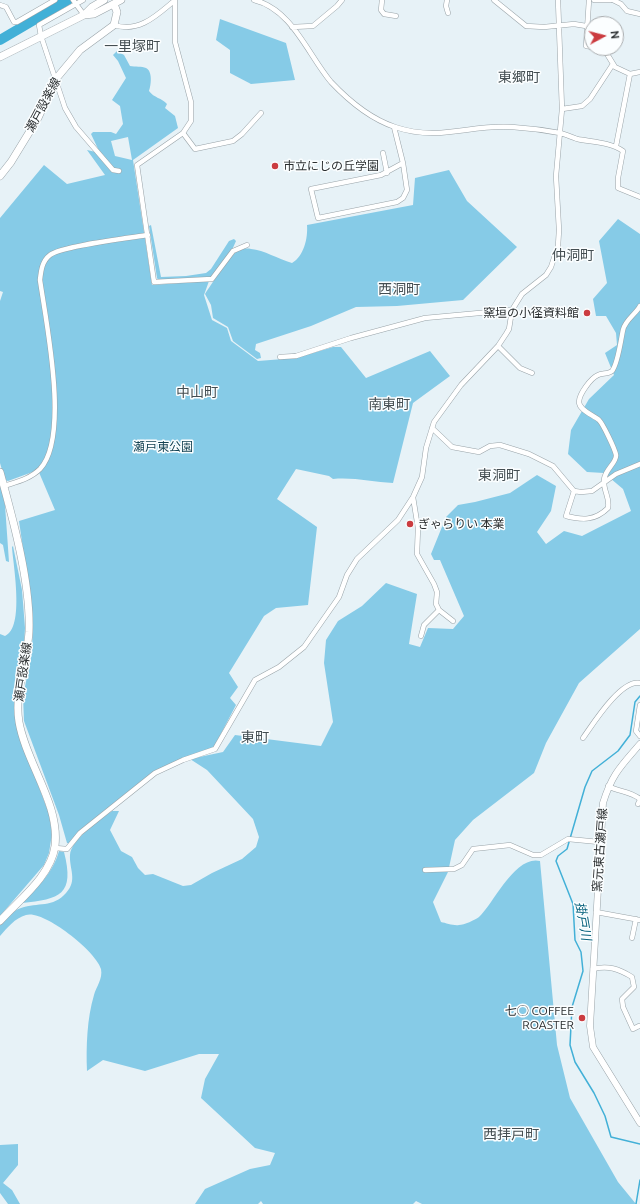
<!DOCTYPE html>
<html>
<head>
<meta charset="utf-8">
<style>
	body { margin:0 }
	#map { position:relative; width:640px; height:1204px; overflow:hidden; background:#e7f2f7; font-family:Ubuntu,sans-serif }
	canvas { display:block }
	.north { position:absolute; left:584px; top:16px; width:40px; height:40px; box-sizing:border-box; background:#fbfeff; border:1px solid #a8abad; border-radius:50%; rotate:83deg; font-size:11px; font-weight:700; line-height:16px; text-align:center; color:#2b2f31 }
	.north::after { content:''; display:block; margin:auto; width:14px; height:18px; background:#cb3c40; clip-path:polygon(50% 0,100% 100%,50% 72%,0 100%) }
</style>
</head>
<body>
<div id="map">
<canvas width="640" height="1204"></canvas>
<div class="north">N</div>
</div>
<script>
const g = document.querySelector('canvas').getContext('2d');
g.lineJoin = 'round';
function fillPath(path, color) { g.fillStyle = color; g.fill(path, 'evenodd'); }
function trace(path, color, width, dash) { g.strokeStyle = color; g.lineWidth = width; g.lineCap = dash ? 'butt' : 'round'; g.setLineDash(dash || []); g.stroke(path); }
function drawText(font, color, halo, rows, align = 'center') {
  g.font = font + ' Ubuntu,"Noto Sans JP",sans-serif'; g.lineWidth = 3; g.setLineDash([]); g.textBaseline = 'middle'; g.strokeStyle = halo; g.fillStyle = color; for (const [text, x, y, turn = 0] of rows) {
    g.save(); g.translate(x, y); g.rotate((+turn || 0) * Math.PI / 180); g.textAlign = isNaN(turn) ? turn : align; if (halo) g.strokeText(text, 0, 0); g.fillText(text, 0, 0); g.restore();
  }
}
fillPath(new Path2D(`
	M 220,19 L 286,43 L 295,80 L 251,84 L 230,73 L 230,50 L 216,40 Z
	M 117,51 L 124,55 L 130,66 C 135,67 142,66 146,68 C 153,71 151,86 149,91 C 154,98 162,98 167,104 L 165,108 L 175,116 L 178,128 L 133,160 L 152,285 L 209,281 L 204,295 L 212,320 L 227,328 L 231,341 L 258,361 L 296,358 L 333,347 L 341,347 L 366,378 L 430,351 L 450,376 L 413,403 L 393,483 C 373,482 353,477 333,479 L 329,476 L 296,469 L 277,499 L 317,527 L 308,605 L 276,608 L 264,616 L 229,673 L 238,687 L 230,698 L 236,705 L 214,747 L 156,770 L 80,830 L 70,844 L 67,843 L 59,815 L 24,721 L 23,696 L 32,653 L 33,617 L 19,521 L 55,510 L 38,470 L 8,481 L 5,480 L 0,463 L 0,301 L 3,292 L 0,291 L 0,218 L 44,165 L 67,184 L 105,175 L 87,150 L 100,153 L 91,134 L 93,132 L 111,132 L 116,134 L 123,124 L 120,106 L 112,100 L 126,78 L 118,61 L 113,55 ZM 128,137 L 132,160 L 115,156 L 111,141 Z
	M 449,170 L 467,201 L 517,247 L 463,300 L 397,306 L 356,307 L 311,326 L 256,344 L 255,350 L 260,353 L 261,358 L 257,359 L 233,341 L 228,327 L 213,318 L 211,305 L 205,294 C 210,286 231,255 238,250 C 242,249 247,248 251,249 C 264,250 278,259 292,263 C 304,256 308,238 307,225 L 413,205 L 415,178 Z
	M 618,219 L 640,234 L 640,629 L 579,683 L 546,743 L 534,773 L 473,820 L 455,840 L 448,872 L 433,902 L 441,922 C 446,923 454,926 459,925 C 464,925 475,920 479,917 C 494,903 515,855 540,861 L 557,1045 L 570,1098 L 618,1182 L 636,1204 L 422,1204 L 416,1201 L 413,1204 L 263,1204 L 261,1201 L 258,1204 L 195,1204 L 205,1189 L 250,1169 L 270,1165 L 275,1153 L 255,1148 L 201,1098 L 205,1079 L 219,1054 L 199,1054 L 145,1071 L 103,1060 L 87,1071 C 86,1047 87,1018 94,995 C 96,987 103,979 101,969 C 97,952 43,909 26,915 C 15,918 7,928 0,936 L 0,925 C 6,918 12,911 21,908 C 38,902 53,908 66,893 C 78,880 69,869 70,855 C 71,839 100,820 112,811 L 119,811 L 110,830 L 121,851 L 132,857 L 138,868 L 145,875 L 153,874 L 183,886 L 191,885 L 212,873 L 242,859 L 256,847 L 259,837 L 253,819 L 207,770 L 190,759 L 223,752 L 235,735 L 321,746 L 333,722 L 324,663 L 326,640 L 338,621 L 362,606 L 386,583 L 417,594 L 409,644 L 420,647 L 428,628 L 453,629 L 464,616 L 440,560 L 434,560 L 431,554 L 446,517 L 458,505 L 475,502 L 510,493 L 537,475 L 556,486 L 551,511 L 537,532 L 546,544 L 564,531 L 582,536 L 631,511 L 623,489 L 604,473 L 587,472 L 568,454 L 571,430 L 589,399 L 614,375 L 605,353 L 617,345 L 616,333 L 606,316 L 596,316 L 593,299 L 607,283 L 599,241 Z
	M 151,225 L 161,277 L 186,276 L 206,273 L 211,269 L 229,241 L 234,239 L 236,241 L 232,250 L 211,277 L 159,281 L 157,278 L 149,226 Z
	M 0,480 L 5,505 L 9,562 L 6,561 L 3,545 L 0,543 Z
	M 13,546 L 22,590 L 25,628 L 19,734 L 49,814 L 52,834 L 49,853 L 44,865 L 0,916 L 0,634 L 5,636 C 25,628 13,564 12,547 Z
	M 59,851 L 64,852 C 75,895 60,899 22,903 C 37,888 53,873 59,851 Z
	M 18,1144 L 18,1165 L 3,1183 L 12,1190 L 20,1204 L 8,1204 L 0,1193 L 0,1145 Z`), '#86cbe7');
trace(new Path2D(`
	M 640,696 L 635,702 L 630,735 L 618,751 L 592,771 L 585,787 L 567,849 L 558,856 L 556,861 L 573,904 L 575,940 L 581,952 L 583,971 L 572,1007 L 570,1045 L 575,1062 L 594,1093 L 605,1116 L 611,1137 L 640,1144
	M 636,1204 L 640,1180`), '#42b0d7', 1.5);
trace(new Path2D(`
	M 0,40 L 68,0`), '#42b0d7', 10);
const minor = new Path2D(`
	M 73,0 L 84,15
	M 83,0 L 39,25 L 41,36 L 65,108 L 76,127 L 113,170 L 119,171
	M 175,0 L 175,42 L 191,102 L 191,121 L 183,133 L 137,165 L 154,282 L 212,279 L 233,251 L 247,245
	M 254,0 C 292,9 308,55 331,82 C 348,100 371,119 395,127 C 440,142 469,124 512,127 C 527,128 544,130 560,133 C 565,134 571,137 577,139 C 592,142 610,142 623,151 L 618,178 L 618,188 L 640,197
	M 382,0 L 381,10 L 384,14 L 396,16
	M 447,0 L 446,6 L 448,13
	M 494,0 L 526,26 L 544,27 L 574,24 L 586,26
	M 589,0 L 586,46 L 604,49 L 615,67 L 630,74 L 640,72
	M 594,0 L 611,0
	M 613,0 L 621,4 L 627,11 L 640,14
	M 0,5 L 6,7 L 14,22 L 17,22 L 55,0
	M 114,25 C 139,33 156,16 174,1
	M 292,27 L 313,26 L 337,6 L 342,0
	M 562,109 L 582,106 L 590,99 L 613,64
	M 394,127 L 403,163 L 381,175 L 311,189 L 318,218 L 397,202 L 403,198 L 407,190 L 403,163
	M 183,133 L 195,149 L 233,141 L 242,134 L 261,113
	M 616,146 L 630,74
	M 383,153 L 387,173
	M 498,346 L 520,368 L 532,373
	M 280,357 L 296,356 L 351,338 L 425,318 L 512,310
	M 432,428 L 452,447 L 479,452 L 490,446 L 500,445 L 529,454 L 553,466 L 574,491 L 581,492 L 592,491 L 616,474 L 640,464
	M 4,486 C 16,482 30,479 40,469 C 70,437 46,322 40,280 C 41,271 42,261 50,255 C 61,246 129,238 148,235
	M 574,491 L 566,516 C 582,520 595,521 608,508 C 610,498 604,492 604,482 C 603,471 617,463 616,455 C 615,449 603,424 599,420 C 593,415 579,410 579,402 C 579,394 591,378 598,375 C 602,373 609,374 612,371 C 618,364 621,339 623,330 C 625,320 636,314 640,306
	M 413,497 L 418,528 L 417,554 L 434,584 L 437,592 L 436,604 L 439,610 L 453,621
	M 421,636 L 424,625 L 439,610
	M 640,705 L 636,731 L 640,736
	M 583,738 C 593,724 621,679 640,683
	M 608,786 C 619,792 630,791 640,799
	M 638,804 L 640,800
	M 55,848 L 67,849 L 80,833 L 155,773 L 183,760 L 215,749 L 255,680 L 279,667 L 304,647 L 339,597 L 347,575 L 357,559 L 398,520 L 413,497 L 422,477 L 426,448 L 434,422 L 461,385 L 498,346 L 506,334 L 509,329 L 512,310 L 522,294 L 546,275 L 551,267 L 558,246 L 559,230 L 556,176 L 562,109 L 558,0
	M 425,870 L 454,869 L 462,865 L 473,849 L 510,845 L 533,855 L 541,855 L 568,839 L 599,842
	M 596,912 L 640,920
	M 632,938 L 636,919
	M 593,969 C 608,965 619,969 632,977 L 634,987 L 622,999 L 623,1007 L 633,1029 L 639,1026`);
const secondary = new Path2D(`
	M 640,744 C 621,766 612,774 603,803 L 590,1026 L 593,1047 L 640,1123`);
const primary = new Path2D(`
	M 84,15 L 94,14 L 121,0
	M 0,57 L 84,15 L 92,7 L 104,0
	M 0,176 L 11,162 L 38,118 L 55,80 L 80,50 L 114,25 L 117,12 L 114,4
	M 0,472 C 13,519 31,584 29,632 C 27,663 14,692 19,722 C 26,763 60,804 55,846 C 51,876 19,900 0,921`);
trace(minor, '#99a3a8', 5.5);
trace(secondary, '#99a3a8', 7);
trace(primary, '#99a3a8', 8);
trace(minor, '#fff', 4.5);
trace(secondary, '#fff', 6);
trace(primary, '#fff', 7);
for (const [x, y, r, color] of [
	[275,166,4,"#cb3c40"],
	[587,313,4,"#cb3c40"],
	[410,524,4,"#cb3c40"],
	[582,1018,4,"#cb3c40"]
]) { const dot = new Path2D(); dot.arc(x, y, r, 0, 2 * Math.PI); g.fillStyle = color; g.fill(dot); trace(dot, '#fbfeff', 1.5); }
drawText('12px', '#2b2f31', '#fbfeff', [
	["瀬戸設楽線",43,105,-62],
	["瀬戸設楽線",23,672,-82],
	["窯元東古瀬戸線",600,850,-86]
]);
drawText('12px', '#2b2f31', '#fbfeff', [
	["市立にじの丘学園",283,166],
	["窯垣の小径資料館",579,313,"right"],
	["ぎゃらりい 本業",418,524],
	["七◯ COFFEE",574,1011,"right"],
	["ROASTER",574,1025,"right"]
], 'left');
drawText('12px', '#134253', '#fbfeff', [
	["瀬戸東公園",163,447]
]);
drawText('italic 13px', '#06617c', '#fbfeff', [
	["掛戸川",583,921,80]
]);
drawText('14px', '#444e52', '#fbfeff', [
	["一里塚町",132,46],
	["東郷町",519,77],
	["仲洞町",573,255],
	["西洞町",399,289],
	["中山町",197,392],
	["南東町",389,404],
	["東洞町",499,475],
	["東町",255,737],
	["西拝戸町",511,1134]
]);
</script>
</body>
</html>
